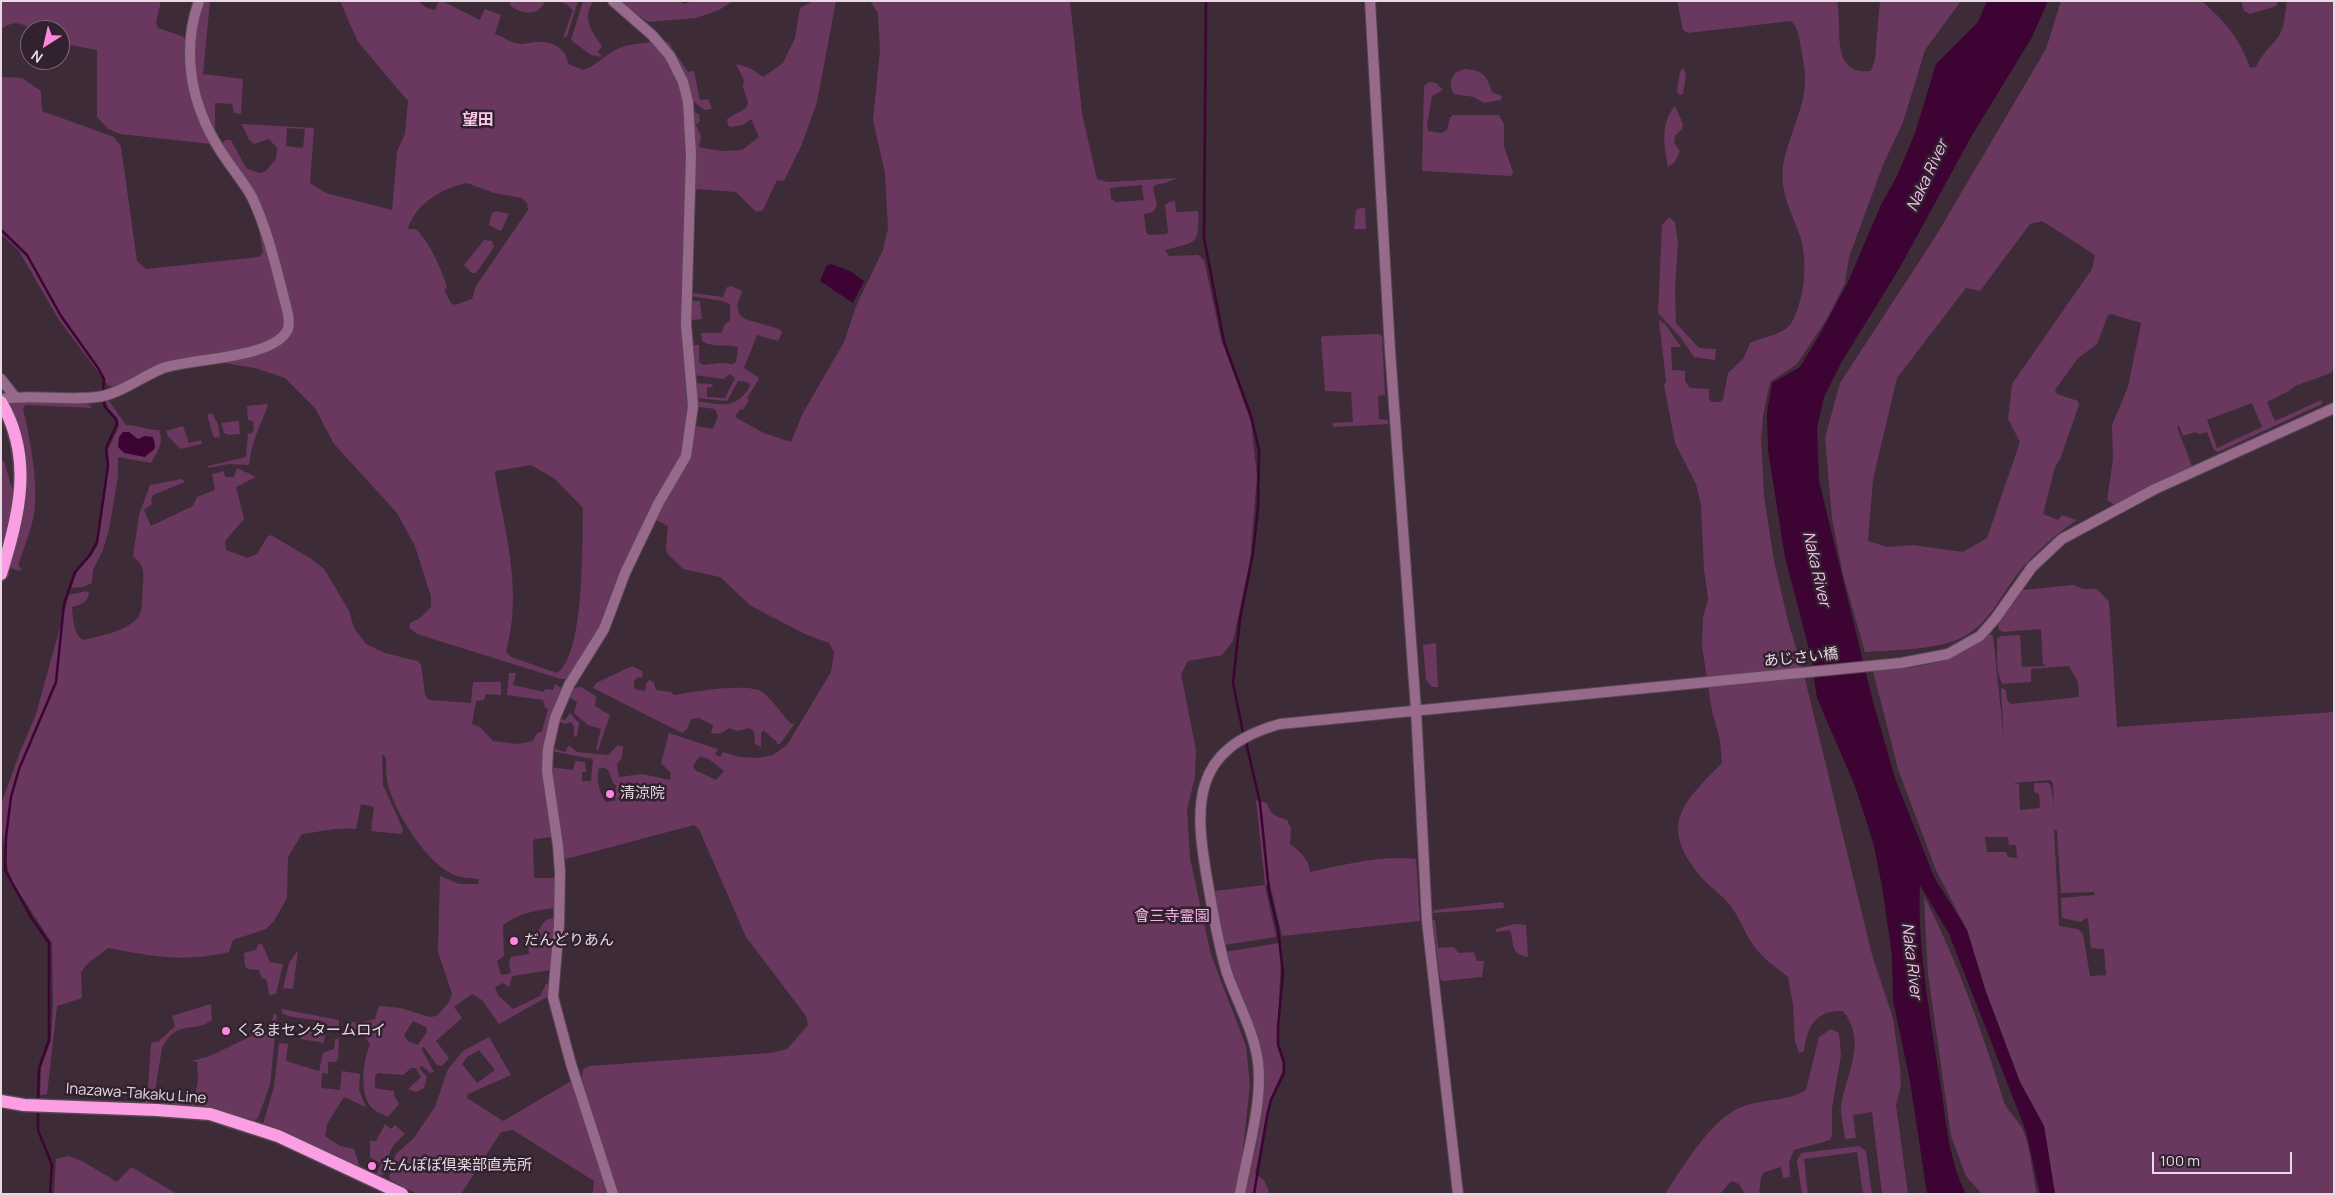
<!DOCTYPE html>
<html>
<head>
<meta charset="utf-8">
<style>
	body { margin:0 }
	#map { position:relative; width:2335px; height:1195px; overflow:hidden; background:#3d2b38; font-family:Manrope,sans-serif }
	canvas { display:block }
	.frame { position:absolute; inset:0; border:2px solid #e7dbe3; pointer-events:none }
	.north { position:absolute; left:20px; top:20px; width:50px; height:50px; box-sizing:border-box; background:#32212e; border:1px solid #7a6b76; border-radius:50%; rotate:215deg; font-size:14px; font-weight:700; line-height:20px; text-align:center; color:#e7dbe3 }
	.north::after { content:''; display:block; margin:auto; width:18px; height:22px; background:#fd86e1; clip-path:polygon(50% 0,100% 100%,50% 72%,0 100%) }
	.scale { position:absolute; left:2152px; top:1152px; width:140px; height:22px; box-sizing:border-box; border:2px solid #e7dbe3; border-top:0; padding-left:6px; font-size:15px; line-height:18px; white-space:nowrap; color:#e7dbe3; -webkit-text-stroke:4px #32212e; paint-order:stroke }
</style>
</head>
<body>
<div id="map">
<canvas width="2335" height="1195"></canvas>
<div class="frame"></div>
<div class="north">N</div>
<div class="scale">100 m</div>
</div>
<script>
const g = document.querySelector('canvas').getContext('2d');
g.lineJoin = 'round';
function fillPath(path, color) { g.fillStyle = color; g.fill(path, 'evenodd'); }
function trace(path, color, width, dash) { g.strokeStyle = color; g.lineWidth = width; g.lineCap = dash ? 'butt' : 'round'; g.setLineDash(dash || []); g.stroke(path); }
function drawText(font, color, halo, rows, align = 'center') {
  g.font = font + ' Manrope,"Noto Sans JP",sans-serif'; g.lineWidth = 5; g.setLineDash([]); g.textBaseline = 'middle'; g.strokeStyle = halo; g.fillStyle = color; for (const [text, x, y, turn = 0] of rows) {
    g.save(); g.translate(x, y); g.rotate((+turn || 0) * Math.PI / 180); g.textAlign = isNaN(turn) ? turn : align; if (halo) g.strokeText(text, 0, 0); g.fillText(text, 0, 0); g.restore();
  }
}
fillPath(new Path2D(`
	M 1,1 L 161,1 L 156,22 L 158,28 L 182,36 L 185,39 L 187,77 L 211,144 L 120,134 L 108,129 L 97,117 L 97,50 L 60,43 L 60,30 C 53,30 41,32 35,30 C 20,24 17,19 1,29 Z
	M 202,1 L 210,1 L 203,74 L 243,79 L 241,114 L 234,113 L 232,104 L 215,103 L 215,135 L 198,102 L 192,42 Z
	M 340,1 L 418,1 L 425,7 L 435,10 L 439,1 L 442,1 L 480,20 L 485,9 L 501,15 L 495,34 C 503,37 513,44 521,44 C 526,44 531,42 537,42 C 552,41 567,48 568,64 L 583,70 C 596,66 602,58 613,51 C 625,44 638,44 651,42 L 668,57 L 693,112 L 699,114 L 700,121 L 696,125 L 701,136 L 699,147 L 721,151 L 742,150 L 759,137 L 751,119 L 743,125 L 731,127 L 728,125 L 727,119 L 746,108 L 748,102 L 743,87 L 744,80 L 736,64 L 750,68 L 763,77 L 783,63 L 795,38 L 800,8 L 813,1 L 836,1 L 817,102 L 802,144 L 784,181 L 777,180 L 763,210 L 756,212 L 736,192 L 698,189 L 688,198 L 690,425 L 713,429 L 718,416 L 715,409 L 699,407 L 698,411 L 696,411 L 696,401 C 720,404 736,411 750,386 L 747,382 L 738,381 L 727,401 L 696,398 L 695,383 L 712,384 L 713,387 L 707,387 L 707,397 L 725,398 L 735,378 L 730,374 L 724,379 L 694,375 L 692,345 L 699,345 L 699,362 L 703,365 L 720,363 L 733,364 L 736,362 L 738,347 C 726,344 713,348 702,341 L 701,333 L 721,333 L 725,324 L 730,321 L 730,304 L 722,301 L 691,296 L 692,293 L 723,297 L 727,287 L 731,286 L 742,291 L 737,306 L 739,314 L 745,319 L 779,329 L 782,332 L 778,341 L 757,335 L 744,368 L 758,377 L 759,379 L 747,398 L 749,400 L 743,410 L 740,409 L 735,417 L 764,433 L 791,442 L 803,413 L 844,342 L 857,304 L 883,250 L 888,229 L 885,173 L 873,120 L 880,51 L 878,13 L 870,1 L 1070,1 L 1082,114 L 1097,179 L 1108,182 L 1178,178 L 1165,183 L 1155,185 L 1153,188 L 1157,206 L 1153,212 L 1144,214 L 1146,232 L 1149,235 L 1167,234 L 1168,231 L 1165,205 L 1169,202 L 1175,201 L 1176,212 L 1198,211 C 1200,246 1195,242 1165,250 L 1169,256 L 1198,255 L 1204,260 L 1221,339 L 1251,422 L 1257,476 L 1250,560 L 1233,641 L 1222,655 L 1188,661 L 1181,674 L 1196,750 L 1195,777 L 1187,809 L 1190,858 L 1211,955 L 1246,1046 L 1250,1085 L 1242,1159 L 1251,1169 C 1259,1138 1270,1080 1261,1049 C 1252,1016 1236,984 1225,952 L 1279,943 L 1281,955 L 1277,1045 L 1283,1063 L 1282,1072 L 1270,1099 L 1255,1174 L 1264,1180 L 1270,1194 L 617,1194 L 582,1078 L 583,1069 L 590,1066 L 770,1053 L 787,1049 L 808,1025 L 806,1016 L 746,937 L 699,829 L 694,825 L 566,859 L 562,857 L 551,767 L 573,770 L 575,761 L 585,762 L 586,772 L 582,772 L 582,781 L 591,781 L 593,759 L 551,751 L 552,748 L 565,752 L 569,745 L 577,752 L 608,755 L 618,745 L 623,747 L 622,758 L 617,764 L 619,777 L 642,774 L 670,780 L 671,773 L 661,763 L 669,733 L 718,749 L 715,754 L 720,757 L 723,752 L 739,757 L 757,758 L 773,755 L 787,745 L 831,672 L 834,652 L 829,643 L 807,635 L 751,606 L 720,577 L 683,569 L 667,553 L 666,546 L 668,526 L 649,516 L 601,627 L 567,679 L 561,679 L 417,634 L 409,628 L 410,623 L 420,618 L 431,607 L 431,597 L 415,546 L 397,513 L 334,444 L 315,408 L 285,378 L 255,368 L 218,362 L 200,364 L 114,387 L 108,385 L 59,320 L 19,251 L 1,234 L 1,77 L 22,78 L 41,91 L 42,111 L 114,137 L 121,147 L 137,261 L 146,269 L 259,257 L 263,252 L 257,218 L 222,144 L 226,140 L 231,140 L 246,168 L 259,173 L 265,172 L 276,159 L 277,148 L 269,139 L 254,144 L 249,140 L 242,124 L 314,128 L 310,183 L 326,193 L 392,210 L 397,151 L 405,134 L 408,101 L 358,42 ZM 287,128 L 305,129 L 303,148 L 286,146 ZM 467,183 L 494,193 L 522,198 L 527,203 L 528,210 L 476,286 L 472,299 L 455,305 L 451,303 L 444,290 L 447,287 C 441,268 430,243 416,229 L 408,229 C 415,204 442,188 467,183 ZM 1142,185 L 1144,200 L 1116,202 L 1111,199 L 1110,188 ZM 531,465 L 555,479 L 583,508 C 582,542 585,655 557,673 L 511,657 L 506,651 C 523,593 505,532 495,474 L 496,471 ZM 700,756 L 710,760 L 724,771 L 716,780 L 695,770 L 693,766 ZM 599,768 L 605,768 L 608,770 L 613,783 L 616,785 L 615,801 L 606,802 C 599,794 596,778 599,768 Z
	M 510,1 L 545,1 C 539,17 521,15 510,5 Z
	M 557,1 L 578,1 L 567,36 L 563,38 L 573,10 L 566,4 Z
	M 583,1 L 594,1 C 581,16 592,33 602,46 L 598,52 L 602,57 L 591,55 L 571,40 Z
	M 620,1 L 681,1 L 683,4 L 695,1 L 733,1 L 719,10 L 696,18 L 648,22 Z
	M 1677,1 L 1837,1 C 1843,27 1829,76 1871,71 L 1875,59 L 1880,1 L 1961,1 L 1925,50 L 1903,122 L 1883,165 L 1849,257 L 1845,283 L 1828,317 L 1797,364 L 1770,382 L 1763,416 L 1761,439 L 1764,496 L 1774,561 L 1788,621 L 1805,679 L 1872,955 L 1893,1018 L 1900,1068 L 1901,1085 L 1896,1105 L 1908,1194 L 1882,1194 L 1872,1112 L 1853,1115 L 1856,1138 L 1845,1139 C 1844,1127 1839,1112 1842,1100 C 1849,1071 1866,1038 1843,1011 C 1816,1010 1807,1026 1804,1051 L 1799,1053 L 1795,1041 L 1793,1004 L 1788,977 C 1776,967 1763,959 1754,946 C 1744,933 1740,917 1729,904 C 1721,894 1710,887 1702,878 C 1658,826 1681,804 1722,763 L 1720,740 L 1712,711 L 1702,646 L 1703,617 L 1708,599 L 1704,569 L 1701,505 L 1696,484 L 1675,443 L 1664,385 L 1666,381 L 1659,320 L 1665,324 L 1681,347 L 1671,347 L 1672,370 L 1685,371 L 1685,381 L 1690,388 L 1709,389 L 1709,398 L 1711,402 L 1720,402 L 1723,399 L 1728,373 L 1743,359 L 1750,343 C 1767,335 1786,336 1794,318 C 1805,294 1808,261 1800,236 C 1792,213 1780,194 1783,167 C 1787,139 1804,110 1805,83 C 1806,72 1803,59 1801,49 C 1800,40 1798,27 1791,21 L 1688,33 L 1683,30 Z
	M 2061,1 L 2202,1 C 2225,22 2240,38 2250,68 L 2256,67 C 2261,54 2271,47 2279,36 C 2285,26 2285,13 2287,1 L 2334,1 L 2333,370 L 2331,373 L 2295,386 L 2289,391 L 2267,402 L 2275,421 L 2319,401 L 2322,401 L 2322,404 L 2218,452 L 2214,450 L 2207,432 L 2199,434 L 2195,432 L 2183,436 L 2179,426 L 2177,427 L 2192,466 L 2188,471 L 2114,505 L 2107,500 L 2113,459 L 2112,425 L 2128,387 L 2141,323 L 2111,314 L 2108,315 L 2097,344 L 2078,358 L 2055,390 L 2057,394 L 2078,401 L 2079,405 L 2060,459 L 2055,467 L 2043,514 L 2058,520 L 2062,515 L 2077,520 C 2053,536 2033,554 2015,577 C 1999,599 1988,624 1963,637 C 1939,650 1892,650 1865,652 L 1843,575 L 1832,518 L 1825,438 L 1840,383 L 1934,239 L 2046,49 ZM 2042,221 L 2095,255 L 2092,269 L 2012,384 L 2008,419 L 2020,442 L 1987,538 L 1963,552 L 1912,545 L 1887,547 L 1868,541 L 1873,479 L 1897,378 L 1966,288 L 1980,291 L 2030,224 ZM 2252,403 L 2262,427 L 2217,448 L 2207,420 Z
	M 2241,1 L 2278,1 L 2276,6 L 2250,14 L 2244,11 Z
	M 664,42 L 668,42 L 688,72 L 694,71 L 700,100 L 708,99 L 712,109 L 704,110 L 690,98 Z
	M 1684,68 L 1686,76 L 1683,94 L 1679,95 L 1677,91 L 1680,71 Z
	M 1465,69 C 1483,71 1486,74 1492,92 L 1502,96 L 1501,100 L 1484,103 L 1474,97 L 1454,94 C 1448,86 1451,79 1456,72 Z
	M 1429,82 L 1436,83 L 1443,90 L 1432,96 L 1427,125 L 1428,131 L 1441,133 L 1447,130 L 1450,118 L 1453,115 L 1499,115 L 1504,124 L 1504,146 L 1513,172 L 1512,176 L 1422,171 L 1424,86 Z
	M 1675,106 L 1683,124 L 1682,129 L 1675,136 L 1674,143 L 1680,151 L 1674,163 L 1668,167 C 1664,146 1660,123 1675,106 Z
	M 1360,208 L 1365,208 L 1366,229 L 1354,229 L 1356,210 Z
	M 496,211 L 509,214 L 501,231 L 489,225 L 492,213 Z
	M 1669,217 L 1675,222 L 1678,243 L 1675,289 L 1676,323 L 1699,348 L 1716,349 L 1715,360 L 1694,357 L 1681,338 L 1658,313 L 1662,225 Z
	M 484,240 L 492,241 L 494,247 L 476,273 L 472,273 L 464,265 Z
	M 691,301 L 700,301 L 702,319 L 691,320 Z
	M 1379,334 L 1382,336 L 1385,395 L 1378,396 L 1379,419 L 1388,420 L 1388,424 L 1333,427 L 1333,423 L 1353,422 L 1351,392 L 1325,391 L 1321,338 L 1323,336 Z
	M 107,398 L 126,425 C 136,425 152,431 159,430 C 164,443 158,451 151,463 L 118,457 L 118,477 L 109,530 L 103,550 L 93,570 L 92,583 L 83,587 L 71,588 L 77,572 L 92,555 L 98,544 L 109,465 L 108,450 L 119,426 L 118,419 L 109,409 L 105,400 Z
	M 8,402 L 87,403 L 92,408 L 26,405 L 23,408 C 30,440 37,474 35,507 C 33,527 24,547 18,566 L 22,569 L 19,571 L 11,568 L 10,566 C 25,512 41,453 8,402 Z
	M 266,404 L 268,406 C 260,426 251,443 249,465 L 229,464 L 209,468 L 208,466 L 246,457 L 248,434 L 252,433 L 254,429 L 253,421 L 248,420 L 247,406 Z
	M 212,413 L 218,424 L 220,437 L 214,438 L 207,415 Z
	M 239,421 L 240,434 L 229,435 L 224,433 L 221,423 Z
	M 183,426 L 189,443 L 201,440 L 202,444 L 180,449 L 168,436 L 166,431 Z
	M 13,446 C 20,482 11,517 1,552 L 1,461 L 4,461 L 13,492 L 13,464 L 11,447 Z
	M 237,468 L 256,477 L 236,487 L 244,519 L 225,541 L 226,550 L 248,558 L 257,554 L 267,537 L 271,535 L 313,560 L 325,570 L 349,611 L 354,628 L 366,644 L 385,653 L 417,661 L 421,664 L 425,695 L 429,700 L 471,703 L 473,682 L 501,682 L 501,695 L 486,694 L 484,700 L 476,701 L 472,724 L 480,727 L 493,741 L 518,744 L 533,741 L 536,734 L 542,731 L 548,709 L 545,708 L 543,700 L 507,695 L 509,673 L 516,673 L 513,685 L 544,692 L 545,689 L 553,690 L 555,684 L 563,689 L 550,719 L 552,837 L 535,839 L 533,841 L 534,878 L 556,878 L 556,908 C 537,910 519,913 503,925 L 504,956 L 497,961 L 501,975 L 511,973 L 509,962 L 511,957 L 529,954 L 527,936 L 528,933 L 538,932 C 543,923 545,917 556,919 L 552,970 L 512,976 L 509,987 L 503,983 L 495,987 L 498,995 L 513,1009 L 540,996 L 546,984 L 551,983 L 547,997 L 499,1024 L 482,1000 L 472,994 L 454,1007 L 462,1018 L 436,1041 L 449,1058 L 442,1066 L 437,1065 L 424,1047 L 421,1048 L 434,1072 L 430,1073 L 422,1066 L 419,1068 L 427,1077 L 424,1088 L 416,1092 L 408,1089 L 421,1077 L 416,1068 L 411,1068 L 403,1075 L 378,1073 L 375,1076 L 375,1087 L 378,1089 L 394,1091 L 394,1095 L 399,1104 L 388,1117 C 381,1113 373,1111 369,1104 C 360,1089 363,1060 370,1045 L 365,1036 L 347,1033 L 347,1022 L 363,1022 L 375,1019 L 378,1008 L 380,1006 L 401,1008 L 429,1017 L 437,1016 L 449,1002 L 452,994 L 438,952 L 440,876 L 459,884 L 478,884 L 479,879 C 470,878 460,878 452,874 C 427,862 397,816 389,788 C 386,779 386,768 386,758 L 382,754 L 383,785 L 402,827 L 403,831 L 401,834 L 371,831 L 374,807 L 361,804 L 356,829 C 338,827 320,832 302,834 L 288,857 L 287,898 L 274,921 L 266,929 L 233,940 L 229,952 C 184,963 152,956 108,948 L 86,965 L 81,972 L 82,998 L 57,1006 L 47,1094 L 40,1095 L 41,1068 L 51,1040 L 53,1005 L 52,943 L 13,883 L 8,870 L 1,825 L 1,804 L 20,752 L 36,714 L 69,595 L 86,591 L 89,593 C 88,603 81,604 72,607 C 73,618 73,633 83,640 C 99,636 136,630 141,611 C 143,603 142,592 143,584 C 144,572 144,563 133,557 L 139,515 L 150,485 L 182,479 L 185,482 L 153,495 L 151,499 L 152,504 L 144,510 L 151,526 L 193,506 L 197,497 L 215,490 L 212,474 L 224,471 L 225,477 L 234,477 ZM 413,1021 L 426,1027 L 427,1032 L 418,1045 L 408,1041 L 404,1035 Z
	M 2073,585 L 2083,589 L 2097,589 L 2109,602 L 2117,727 L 2334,712 L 2334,1194 L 2055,1194 L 2044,1126 L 2020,1082 L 1986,992 L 1967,930 L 1936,870 L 1898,769 L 1873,671 C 1923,667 1949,665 1990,634 L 1993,636 L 2004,740 L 2001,688 L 2006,690 L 2007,700 L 2011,704 L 2079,697 L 2078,682 L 2069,666 L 2031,669 L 2031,682 L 2003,684 C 1995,675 1998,651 1997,639 L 2001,636 L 2020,635 L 2022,667 L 2047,666 L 2043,664 L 2041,629 L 2004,632 L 1999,630 L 1998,625 L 2023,590 ZM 2050,780 L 2053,783 L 2054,806 L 2051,786 L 2048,783 L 2034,783 L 2034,792 L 2039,794 L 2040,808 L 2020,810 L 2019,784 L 2013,783 ZM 2054,829 L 2057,831 L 2061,893 L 2094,892 L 2095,895 L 2061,898 L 2062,918 L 2081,922 L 2086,918 L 2088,919 L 2091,948 L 2104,949 L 2106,975 L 2090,976 L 2083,934 L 2078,929 L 2059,926 ZM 1985,837 L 2008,837 L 2009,845 L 2016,845 L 2017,858 L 2008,857 L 2006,852 L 1987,852 Z
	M 1436,643 L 1438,687 L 1432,687 L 1426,680 L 1423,645 Z
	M 632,666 L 642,671 L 643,674 L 641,678 L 638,677 L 634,681 L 634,689 L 645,691 L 646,683 L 650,680 L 654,683 L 656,690 L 671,692 L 674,695 C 691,692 749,682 762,692 C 773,700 782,714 791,724 L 795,723 L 780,744 L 776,743 L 777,741 L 773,739 L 764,730 L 761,733 L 761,747 L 755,744 L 754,732 L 749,728 L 738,731 L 729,728 L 722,733 L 711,734 L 713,725 L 699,718 L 691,719 L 687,729 L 682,733 L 593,688 L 596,683 Z
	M 581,687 L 596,696 L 595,706 L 610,715 L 598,750 L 596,749 L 601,729 L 588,725 L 574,713 L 577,702 L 567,696 L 575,688 Z
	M 570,713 L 579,723 L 577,736 L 574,737 L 574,727 L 571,722 L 565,724 L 560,722 L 556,730 L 558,718 L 565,720 Z
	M 1256,800 L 1267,803 C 1271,816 1275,816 1287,820 L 1291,828 L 1290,844 C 1300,851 1309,860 1310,872 C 1342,865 1384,855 1416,859 L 1420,921 L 1282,936 L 1270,884 L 1265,886 L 1276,937 L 1224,945 L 1214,891 L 1265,885 Z
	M 1924,896 C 1958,962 1982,1032 2004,1102 C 2006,1109 2018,1120 2023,1130 C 2031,1149 2032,1174 2037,1194 L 1982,1194 L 1966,1176 L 1951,1136 L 1928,974 Z
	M 1503,902 L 1504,908 L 1433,913 L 1434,910 Z
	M 1433,920 L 1435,920 L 1438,948 L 1453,947 L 1459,953 L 1474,952 L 1477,961 L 1484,961 L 1482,977 L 1443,981 L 1440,978 Z
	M 1514,924 L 1526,925 L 1528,957 C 1509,954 1515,944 1510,930 L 1496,932 L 1496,929 Z
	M 258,944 L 262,944 L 270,962 L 283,964 L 276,994 L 269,995 L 267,980 L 262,978 L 259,970 L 248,969 L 245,966 L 244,953 L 256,950 Z
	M 298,950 L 293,989 L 283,988 L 289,963 Z
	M 211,1004 L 212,1020 C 194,1034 177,1018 162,1048 L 153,1103 L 146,1103 L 142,1099 L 148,1087 L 151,1044 L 153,1042 L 158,1042 L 175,1026 L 172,1016 Z
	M 281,1009 L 339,1020 L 339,1030 C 329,1029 328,1023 321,1021 C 308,1018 295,1019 283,1014 Z
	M 274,1014 L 277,1015 L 270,1085 L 258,1118 L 255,1120 L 206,1108 L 171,1105 C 176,1098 182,1101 190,1098 C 200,1093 198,1072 197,1062 L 191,1061 L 210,1056 L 270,1027 Z
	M 303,1028 L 322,1031 L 325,1034 L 324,1043 L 301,1039 L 300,1038 Z
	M 1831,1029 L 1839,1033 L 1841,1055 L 1832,1108 L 1832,1136 L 1830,1140 L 1794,1150 L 1789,1163 L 1790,1177 L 1783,1178 L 1781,1167 L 1764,1172 L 1761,1177 L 1759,1194 L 1745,1194 L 1739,1184 L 1731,1181 L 1720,1194 L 1665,1194 C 1685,1165 1712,1115 1747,1105 C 1767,1099 1788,1101 1806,1090 L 1819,1037 Z
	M 489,1037 L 511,1075 L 468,1094 L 467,1098 L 503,1121 L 573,1080 L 611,1194 L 590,1194 L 593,1192 L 594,1181 L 513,1130 L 501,1132 L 461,1194 L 417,1194 L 391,1180 L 389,1177 L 396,1154 L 413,1139 L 435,1107 L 448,1069 L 463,1051 ZM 479,1050 L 495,1070 L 477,1083 L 462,1064 L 467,1057 Z
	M 339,1038 L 338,1059 L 335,1062 L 328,1062 L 328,1074 L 322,1073 L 321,1088 L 340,1090 L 342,1071 L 360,1074 L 359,1090 L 366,1107 L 344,1097 L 327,1124 L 325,1136 L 340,1146 L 354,1149 L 360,1167 L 263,1124 L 274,1087 L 279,1043 L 288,1044 L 286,1060 L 289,1062 L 319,1071 L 323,1053 L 334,1049 L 335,1039 Z
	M 385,1124 L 391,1129 L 395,1125 L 405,1134 C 386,1150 391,1154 383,1175 L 376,1175 L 381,1164 L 370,1157 L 370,1141 L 376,1141 Z
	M 1859,1146 L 1866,1151 L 1872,1194 L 1863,1194 L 1857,1152 L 1804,1159 L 1808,1194 L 1802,1194 L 1797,1161 L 1801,1153 Z
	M 68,1156 L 82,1161 L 117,1182 L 131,1167 L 177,1194 L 54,1194 L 56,1159 Z`), '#6a385f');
fillPath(new Path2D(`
	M 1987,1 L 2048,1 L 2032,37 L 1971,137 L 1899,269 L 1841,363 L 1824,397 L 1817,428 L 1819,481 L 1872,698 L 1895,778 L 1934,877 L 1967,930 L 1986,992 L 2020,1082 L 2044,1126 L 2055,1194 L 2040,1194 L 2026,1131 L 1949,934 L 1920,885 C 1917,946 1930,1014 1939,1075 C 1946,1116 1947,1156 1966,1194 L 1927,1194 L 1910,1081 L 1893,1000 L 1892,956 L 1882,886 L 1873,842 L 1855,786 L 1817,698 L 1810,653 L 1785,557 L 1768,450 L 1767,413 L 1772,383 L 1800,367 L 1821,332 L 1848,282 L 1880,207 L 1898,174 L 1915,133 L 1936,64 L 1978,22 Z
	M 831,264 L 850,271 L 864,281 L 853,303 L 820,281 L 827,265 Z
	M 123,432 L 129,432 L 138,439 L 145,436 L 153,437 C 157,452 155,447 145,457 L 124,453 L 118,447 L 119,437 Z`), '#3d0333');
trace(new Path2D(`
	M 1206,1 L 1204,238 L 1224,342 L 1251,416 L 1259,450 L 1258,508 L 1253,553 L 1240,619 L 1233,683 L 1244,737
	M 1,230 L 27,255 L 61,316 L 98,368 L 104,379 L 103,392
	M 1246,742 L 1260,803 L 1269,891 L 1278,929 L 1283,973 L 1278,1027 L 1278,1044 L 1284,1063 L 1284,1073 L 1271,1100 L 1267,1116 L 1254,1194
	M 38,1100 L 39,1068 L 49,1040 L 49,943 L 31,917 L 5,870 L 6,837 L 11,797 L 19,769 L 56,682 L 64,604 L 75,572 L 90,555 L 97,542 L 108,466 L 106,448 L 117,424 L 116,419 L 105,407 L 103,398
	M 38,1108 L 38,1130 L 52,1165 L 50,1194`), '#3d0333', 2.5);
const minor = new Path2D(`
	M 613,1 L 652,35 L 670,56 L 683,82 L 688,102 L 691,155 L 686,324 L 693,406 L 686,456 L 658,504 L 625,573 L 604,629 L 569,685 L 555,718 L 548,749 L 547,771 L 558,846 L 560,872 L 559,925 L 553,997 L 571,1064 L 613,1194
	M 1370,1 L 1390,350 L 1416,710 L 1427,921 L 1458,1194
	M 1,379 L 15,397
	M 1,399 C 33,394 65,401 97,397 C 120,394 141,377 163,368 C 191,358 275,359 288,329 C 290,322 288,313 286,306 C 277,271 268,231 252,197 C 243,181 230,166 220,150 C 191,105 181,52 199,1
	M 1240,1194 C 1247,1153 1263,1103 1258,1062 C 1254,1031 1237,1002 1227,973 C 1218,944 1213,913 1208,884 C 1194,806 1190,749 1280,724 L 1901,663 L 1948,654 L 1980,636 L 1995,619 L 2032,567 L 2062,539 L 2155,489 L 2334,408`);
const major = new Path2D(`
	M 1,402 C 34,458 19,516 1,574
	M 1,1101 L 24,1105 L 157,1110 L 210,1114 L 278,1136 L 402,1194`);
trace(minor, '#584753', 12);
trace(major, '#584753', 15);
trace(minor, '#97698b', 10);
trace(major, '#fb9ee4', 12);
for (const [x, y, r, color] of [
	[610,794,5,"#fd86e1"],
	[514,941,5,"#fd86e1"],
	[226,1031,5,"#fd86e1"],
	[372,1166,5,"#fd86e1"]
]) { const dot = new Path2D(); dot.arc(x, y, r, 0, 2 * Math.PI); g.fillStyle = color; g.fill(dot); trace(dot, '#32212e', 2); }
drawText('15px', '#e7dbe3', '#32212e', [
	["あじさい橋",1801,658,-6],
	["Inazawa-Takaku Line",136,1094,4]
]);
drawText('15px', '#e7dbe3', '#32212e', [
	["清涼院",620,794],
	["だんどりあん",524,941],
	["くるまセンタームロイ",236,1031],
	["たんぽぽ倶楽部直売所",382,1166]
], 'left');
drawText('15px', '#fbb3e8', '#32212e', [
	["會三寺霊園",1172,917]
]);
drawText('bold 16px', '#fcc6ed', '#32212e', [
	["望田",478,121]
]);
drawText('italic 16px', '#f6bfe7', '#32212e', [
	["Naka River",1928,176,-65],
	["Naka River",1816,569,77],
	["Naka River",1911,961,83]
]);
</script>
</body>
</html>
